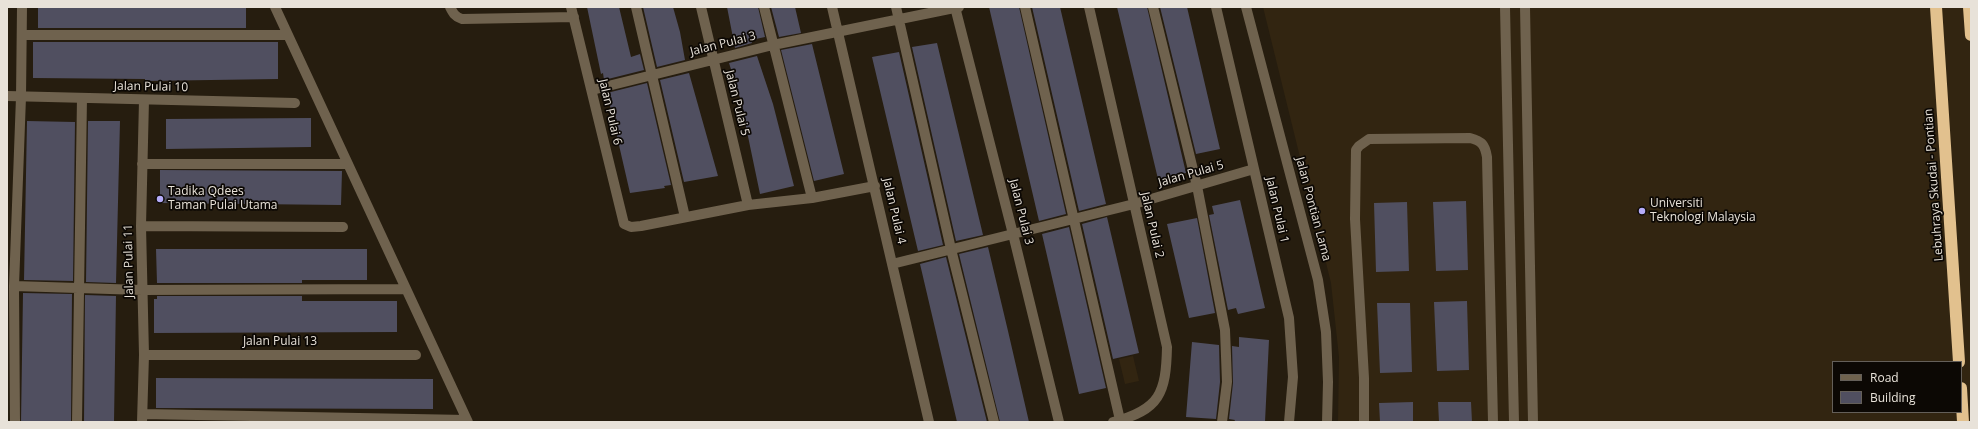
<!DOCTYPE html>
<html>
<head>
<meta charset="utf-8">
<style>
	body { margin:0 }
	#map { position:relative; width:1978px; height:429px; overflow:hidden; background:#261d0f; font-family:"Open Sans",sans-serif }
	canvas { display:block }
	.frame { position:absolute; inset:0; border:8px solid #e8e2d9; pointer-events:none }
	.legend { position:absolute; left:1832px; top:361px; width:130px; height:52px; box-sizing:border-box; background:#0c0804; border:1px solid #645f59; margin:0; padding:5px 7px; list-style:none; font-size:12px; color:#e8e2d9 }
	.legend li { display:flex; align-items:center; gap:8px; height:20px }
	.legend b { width:20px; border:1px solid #645f59 }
</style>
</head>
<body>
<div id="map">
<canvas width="1978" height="429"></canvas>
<div class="frame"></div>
<ul class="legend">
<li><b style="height:5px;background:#6f624e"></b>Road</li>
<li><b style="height:11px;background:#504f60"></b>Building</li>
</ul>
</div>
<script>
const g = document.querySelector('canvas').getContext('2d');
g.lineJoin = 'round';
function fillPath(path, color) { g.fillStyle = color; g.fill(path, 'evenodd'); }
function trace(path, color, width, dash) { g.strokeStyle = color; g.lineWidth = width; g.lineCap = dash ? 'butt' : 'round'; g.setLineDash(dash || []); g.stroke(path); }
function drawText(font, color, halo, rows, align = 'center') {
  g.font = font + ' "Open Sans",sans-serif'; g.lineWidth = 3.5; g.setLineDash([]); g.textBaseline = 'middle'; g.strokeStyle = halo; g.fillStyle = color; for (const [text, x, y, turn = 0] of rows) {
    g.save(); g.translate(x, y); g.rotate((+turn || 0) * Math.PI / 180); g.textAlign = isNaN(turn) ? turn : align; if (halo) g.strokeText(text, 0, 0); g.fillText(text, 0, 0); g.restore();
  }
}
fillPath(new Path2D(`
	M 1263,7 L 1971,7 L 1971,422 L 1338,422 L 1339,357 L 1331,283 ZM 1833,362 L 1961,362 L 1961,412 L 1833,412 Z
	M 1133,356 L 1139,381 L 1125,384 L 1119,359 Z`), '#322511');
fillPath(new Path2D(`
	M 38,7 L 246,7 L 246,28 L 38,28 Z
	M 587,7 L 619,7 L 631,57 L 640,54 L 644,70 L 604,80 L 603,73 L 601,74 Z
	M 643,7 L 673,7 L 680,32 L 685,60 L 657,67 Z
	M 727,7 L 758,7 L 765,37 L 751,40 L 752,43 L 735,48 Z
	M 771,7 L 795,7 L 801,33 L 779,37 Z
	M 989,7 L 1019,7 L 1066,214 L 1039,221 Z
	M 1032,7 L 1060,7 L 1106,204 L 1079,211 Z
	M 1117,7 L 1147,7 L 1186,173 L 1158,179 Z
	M 1160,7 L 1187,7 L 1220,149 L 1196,154 Z
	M 33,42 L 278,42 L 278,79 L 145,81 L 145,79 L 33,78 Z
	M 937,43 L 983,235 L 956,241 L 912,47 Z
	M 812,44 L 844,174 L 814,181 L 781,50 Z
	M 899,52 L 943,245 L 918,251 L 872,57 Z
	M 757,56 L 773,104 L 794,186 L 760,194 L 740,98 L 729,63 Z
	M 689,73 L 718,176 L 684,182 L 660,80 Z
	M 647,83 L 671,185 L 664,186 L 665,188 L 630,193 L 607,93 Z
	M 311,118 L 311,147 L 166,149 L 166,119 Z
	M 27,121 L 75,122 L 73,281 L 24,280 Z
	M 88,121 L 120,121 L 116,283 L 86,282 Z
	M 160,170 L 342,171 L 341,205 L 160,203 Z
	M 1240,200 L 1265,308 L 1238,314 L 1236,308 L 1228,310 L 1209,215 L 1214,214 L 1212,206 Z
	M 1466,201 L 1468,270 L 1436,271 L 1433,202 Z
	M 1407,202 L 1409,271 L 1376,272 L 1374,203 Z
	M 1107,217 L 1139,353 L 1113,359 L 1082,224 Z
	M 1197,218 L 1215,313 L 1189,318 L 1167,224 Z
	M 1069,227 L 1106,388 L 1079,394 L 1042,234 Z
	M 988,247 L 1008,331 L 1029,422 L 1000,422 L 959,254 Z
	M 156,249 L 367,249 L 367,280 L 302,280 L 302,283 L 157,283 Z
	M 946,257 L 987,422 L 957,422 L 920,264 Z
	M 23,293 L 72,294 L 71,422 L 21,422 Z
	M 85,295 L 116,296 L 114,422 L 84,422 Z
	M 157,296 L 302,296 L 302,301 L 397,301 L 397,332 L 154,333 L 154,299 L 157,299 Z
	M 1467,301 L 1469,370 L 1437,371 L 1434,302 Z
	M 1377,303 L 1410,303 L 1412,372 L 1380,373 Z
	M 1239,337 L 1269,340 L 1265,422 L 1234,422 L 1235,420 L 1229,419 L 1233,383 L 1232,346 L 1239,347 Z
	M 1192,342 L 1219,345 L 1220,382 L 1216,419 L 1186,417 Z
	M 156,378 L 433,379 L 433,409 L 156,408 Z
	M 1413,402 L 1413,422 L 1380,422 L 1379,403 Z
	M 1438,402 L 1471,402 L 1472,422 L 1439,422 Z`), '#504f60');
trace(new Path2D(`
	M 275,7 L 468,422
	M 450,7 C 453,13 455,17 462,19 L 574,17
	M 571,7 L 624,224 L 631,227 L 641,226 L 748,205 L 812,198 L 875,186
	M 636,7 L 685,217
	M 701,7 L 748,205
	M 764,7 L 812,198
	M 832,7 L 929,422
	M 896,7 L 951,249 L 994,422
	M 955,7 L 1013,234 L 1059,422
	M 1025,7 L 1120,420
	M 1089,7 L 1167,347 C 1166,393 1160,410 1113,422
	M 1153,7 L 1197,186 L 1225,330 L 1227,382 L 1222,422
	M 1216,7 L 1289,318 L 1293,377 L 1289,422
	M 1246,7 L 1318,280 L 1326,332 L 1328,382 L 1327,422
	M 1505,7 L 1514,422
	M 1525,7 L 1533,422
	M 22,35 L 287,35
	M 592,90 L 773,45 L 959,7
	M 7,96 L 295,103
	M 142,164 L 347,164
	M 141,226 L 343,227
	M 892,264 L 1134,204 L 1254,169
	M 14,286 L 142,290 L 406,289
	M 144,355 L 416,355
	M 143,414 L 467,420
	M 15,422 L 14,286 L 21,97 L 22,7
	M 77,422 L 82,98
	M 142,422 L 144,355 L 141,226 L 144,100
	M 1364,422 L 1364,378 L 1355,219 L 1356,150 L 1359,146 L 1369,139 L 1470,138 C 1482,141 1485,145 1487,157 L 1493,422`), '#6f624e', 10);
trace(new Path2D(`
	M 1936,7 L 1959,362
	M 1969,7 L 1971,35
	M 1961,388 L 1963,422`), '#e2c18e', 12);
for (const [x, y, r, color] of [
	[160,199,4,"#b5acf9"],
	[1642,211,4,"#b5acf9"]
]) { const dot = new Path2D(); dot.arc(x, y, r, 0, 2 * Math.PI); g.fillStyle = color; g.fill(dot); trace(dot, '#0c0804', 1.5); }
drawText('12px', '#e8e2d9', '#0c0804', [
	["Jalan Pulai 3",723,44,-14],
	["Jalan Pulai 10",151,87,1],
	["Jalan Pulai 5",737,103,76],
	["Jalan Pulai 6",610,112,77],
	["Jalan Pulai 5",1191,174,-16],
	["Lebuhraya Skudai - Pontian",1934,185,-94],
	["Jalan Pontian Lama",1313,209,75],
	["Jalan Pulai 1",1277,210,77],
	["Jalan Pulai 4",894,211,77],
	["Jalan Pulai 3",1021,212,76],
	["Jalan Pulai 2",1152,225,77],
	["Jalan Pulai 11",129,261,-91],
	["Jalan Pulai 13",280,342]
]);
drawText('12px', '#e8e2d9', '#0c0804', [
	["Tadika Qdees",168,192],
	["Taman Pulai Utama",168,206],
	["Universiti",1650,204],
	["Teknologi Malaysia",1650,218]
], 'left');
</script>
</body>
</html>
